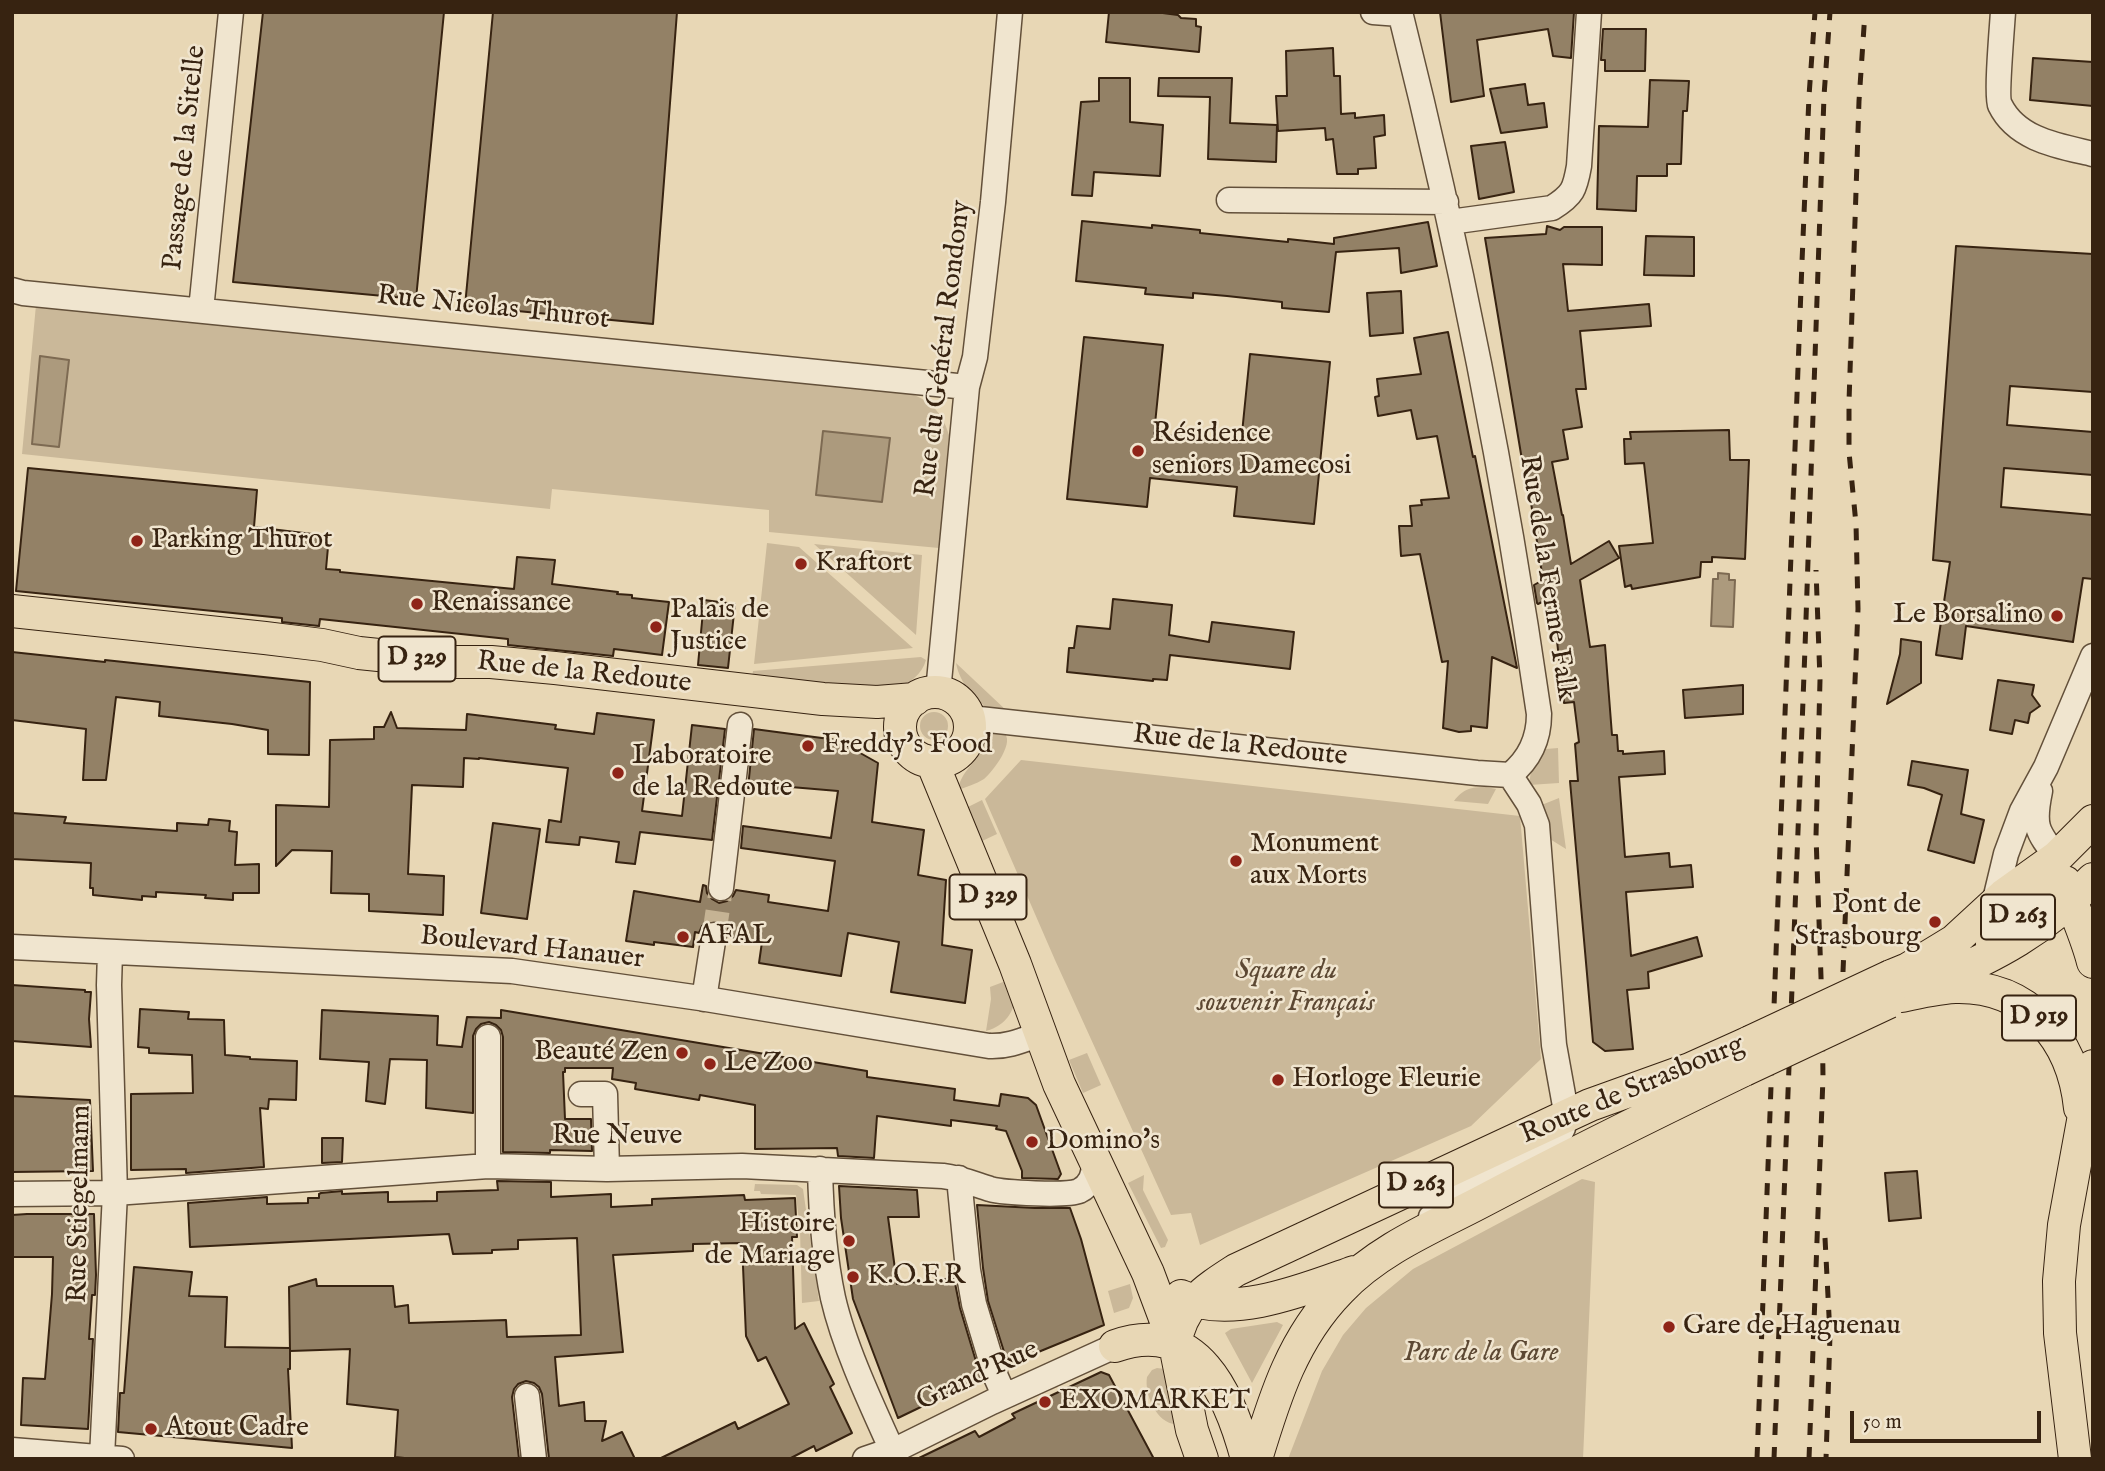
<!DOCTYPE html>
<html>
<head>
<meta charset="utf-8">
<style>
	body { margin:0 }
	#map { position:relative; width:2105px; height:1471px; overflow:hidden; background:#e8d7b5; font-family:"IM FELL English",serif }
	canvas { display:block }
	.frame { position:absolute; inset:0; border:14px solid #372311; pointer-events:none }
	.scale { position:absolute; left:1850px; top:1411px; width:191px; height:32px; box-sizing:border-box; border:4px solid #372311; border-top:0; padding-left:9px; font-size:21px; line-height:24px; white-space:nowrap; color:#372311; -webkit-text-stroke:5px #f0e5cf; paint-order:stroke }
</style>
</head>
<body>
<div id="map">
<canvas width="2105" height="1471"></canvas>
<div class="frame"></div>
<div class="scale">50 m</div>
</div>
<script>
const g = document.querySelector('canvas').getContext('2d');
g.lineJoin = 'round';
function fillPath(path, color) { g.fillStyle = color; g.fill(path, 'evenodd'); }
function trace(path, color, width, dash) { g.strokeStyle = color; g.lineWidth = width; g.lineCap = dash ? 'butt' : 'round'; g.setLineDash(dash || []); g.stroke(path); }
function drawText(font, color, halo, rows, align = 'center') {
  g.font = font + ' "IM FELL English",serif'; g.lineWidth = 5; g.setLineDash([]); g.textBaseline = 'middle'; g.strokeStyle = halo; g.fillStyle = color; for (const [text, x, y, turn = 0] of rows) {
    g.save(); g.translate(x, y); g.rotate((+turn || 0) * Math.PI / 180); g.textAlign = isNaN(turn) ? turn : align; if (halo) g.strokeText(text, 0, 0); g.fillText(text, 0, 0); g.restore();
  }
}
fillPath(new Path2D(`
	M 36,305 L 905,392 C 929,399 942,411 949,435 L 939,548 L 769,532 L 769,510 L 552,489 L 550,509 L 22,454 Z
	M 767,543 L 799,547 L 913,648 L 754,664 Z
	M 814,544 L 922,555 L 916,635 Z
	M 921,657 L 926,660 C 922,675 909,683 895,690 L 752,677 L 753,671 Z
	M 956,663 L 1007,711 L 992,711 C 975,700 960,684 956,663 Z
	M920 726a14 14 0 1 1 28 0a14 14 0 1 1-28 0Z
	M 990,731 C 994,732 998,731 1002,732 C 1018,739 992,773 984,779 C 976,784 966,787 958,790 C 960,774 973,765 981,751 C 985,744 985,737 990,731 Z
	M 1558,748 L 1559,783 L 1529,785 L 1531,771 L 1546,749 Z
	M 1021,760 L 1520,816 L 1541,1059 L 1471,1126 L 1200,1245 L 1191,1213 L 1171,1215 L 1055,960 L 985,799 Z
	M 1486,787 L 1496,789 L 1488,804 L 1454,801 C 1463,789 1471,787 1486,787 Z
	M 1559,798 L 1566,849 L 1545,836 L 1539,806 Z
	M 982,800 L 997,834 L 980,842 L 962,810 Z
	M 1011,979 C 1012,986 1015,996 1014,1003 C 1012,1017 999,1028 986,1031 L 991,999 L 990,987 Z
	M 1087,1053 L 1101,1085 L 1083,1093 L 1069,1060 Z
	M 1144,1175 L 1143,1190 L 1168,1240 L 1165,1247 L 1161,1248 L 1128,1183 Z
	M 1582,1179 L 1595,1182 L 1583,1459 L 1288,1459 L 1322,1371 L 1343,1335 L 1366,1308 L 1413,1269 Z
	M 755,1184 L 797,1185 L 803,1189 L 819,1301 L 802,1303 L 800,1230 L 796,1195 L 761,1194 L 760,1191 L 754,1191 Z
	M 1130,1284 L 1133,1298 L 1129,1308 L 1114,1313 L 1108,1291 Z
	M 1277,1322 L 1283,1325 L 1252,1383 L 1225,1333 L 1231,1329 Z
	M 1157,1368 L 1165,1369 L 1177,1424 C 1157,1425 1144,1394 1147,1377 L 1152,1370 Z`), '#cab899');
const water = new Path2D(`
	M 40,356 L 69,360 L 59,447 L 32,444 Z
	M 823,431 L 890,438 L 882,502 L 816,495 Z
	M 1718,573 L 1729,574 L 1729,580 L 1735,580 L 1733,627 L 1711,626 L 1713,579 L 1718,579 Z`);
fillPath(water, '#ac9a7d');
trace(water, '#7d6a52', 2);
const building = new Path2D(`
	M 263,12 L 444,12 L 416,299 L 233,282 Z
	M 493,12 L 677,12 L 653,324 L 465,306 Z
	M 1109,12 L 1155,12 L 1178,15 L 1181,18 L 1196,19 L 1196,26 L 1201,27 L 1199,52 L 1106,42 Z
	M 1440,12 L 1574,12 L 1571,58 L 1553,56 L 1548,29 L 1477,40 L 1484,96 L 1451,102 Z
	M 1603,29 L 1646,29 L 1645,71 L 1605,71 L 1605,60 L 1601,60 Z
	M 1333,48 L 1334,76 L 1340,76 L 1341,114 L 1355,113 L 1355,118 L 1384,115 L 1385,135 L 1374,137 L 1376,168 L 1358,169 L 1358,174 L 1337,174 L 1333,139 L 1326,140 L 1325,128 L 1278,131 L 1276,96 L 1287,96 L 1286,51 Z
	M 2033,58 L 2093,62 L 2093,106 L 2030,100 Z
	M 1099,78 L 1130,78 L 1130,122 L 1163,125 L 1160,176 L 1094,172 L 1092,196 L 1072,195 L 1081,102 L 1099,101 Z
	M 1159,78 L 1232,78 L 1230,123 L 1277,125 L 1276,162 L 1208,159 L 1210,97 L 1158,96 Z
	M 1650,80 L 1689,81 L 1687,111 L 1683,111 L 1681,164 L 1667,164 L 1667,176 L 1637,176 L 1636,211 L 1597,209 L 1599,126 L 1648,127 Z
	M 1525,84 L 1528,105 L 1544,103 L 1547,127 L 1501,133 L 1490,89 Z
	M 1505,142 L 1514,192 L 1479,199 L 1471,146 Z
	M 1082,221 L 1152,228 L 1152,225 L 1200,230 L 1200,233 L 1288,242 L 1288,239 L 1334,244 L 1334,238 L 1428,222 L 1437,266 L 1401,273 L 1399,248 L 1336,252 L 1329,312 L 1282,308 L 1282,302 L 1227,296 L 1193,293 L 1193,298 L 1145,294 L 1146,288 L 1076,281 Z
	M 1547,226 L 1560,230 L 1564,227 L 1602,227 L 1602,265 L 1563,264 L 1568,311 L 1649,304 L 1651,326 L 1580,331 L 1586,389 L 1576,389 L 1582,427 L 1563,430 L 1568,459 L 1552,462 L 1562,515 L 1563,515 L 1571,564 L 1609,541 L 1619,558 L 1580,580 L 1590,647 L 1605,645 L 1612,735 L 1617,735 L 1618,751 L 1623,751 L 1623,754 L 1664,751 L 1665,774 L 1619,777 L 1625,857 L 1669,853 L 1670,867 L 1691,865 L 1693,887 L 1626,892 L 1631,956 L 1697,937 L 1702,956 L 1648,972 L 1649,988 L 1627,990 L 1633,1049 L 1605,1051 L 1593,1042 L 1570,781 L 1578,781 L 1575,744 L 1579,742 L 1574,702 L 1564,703 L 1557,641 L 1552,642 L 1546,600 L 1538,604 L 1537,603 L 1534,585 L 1543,580 L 1529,490 L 1527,490 L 1485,238 L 1546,234 Z
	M 1646,236 L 1694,237 L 1694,276 L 1644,275 Z
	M 1956,246 L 2093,254 L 2093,392 L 2010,386 L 2007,425 L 2093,432 L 2093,475 L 2004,468 L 2001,507 L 2093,515 L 2093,579 L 2083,578 L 2073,642 L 1966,626 L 1962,659 L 1936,655 L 1950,562 L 1933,560 Z
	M 1401,291 L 1403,333 L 1370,336 L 1367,293 Z
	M 1448,332 L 1473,457 L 1475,456 L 1517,668 L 1492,657 L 1487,728 L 1471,726 L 1471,731 L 1459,732 L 1443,728 L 1448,661 L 1442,662 L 1420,554 L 1401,556 L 1399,526 L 1412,526 L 1410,506 L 1422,505 L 1421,500 L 1449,498 L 1437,436 L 1417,439 L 1411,410 L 1378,416 L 1375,397 L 1379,396 L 1377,379 L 1421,374 L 1414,338 Z
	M 1084,337 L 1163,345 L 1154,434 L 1241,443 L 1250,354 L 1330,362 L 1314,524 L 1234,516 L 1237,487 L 1150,478 L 1147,507 L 1067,499 Z
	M 1729,430 L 1730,460 L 1749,460 L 1745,559 L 1712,557 L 1712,562 L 1701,562 L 1700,577 L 1632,589 L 1631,585 L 1625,587 L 1619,546 L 1653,543 L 1644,463 L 1625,464 L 1624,439 L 1631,439 L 1630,432 Z
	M 28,468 L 257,490 L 254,527 L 329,536 L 326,569 L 340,570 L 340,572 L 514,589 L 517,557 L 555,560 L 552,584 L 618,592 L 617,594 L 632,595 L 632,598 L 669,602 L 662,655 L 614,649 L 613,656 L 508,645 L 508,639 L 320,619 L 319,626 L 282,622 L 282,618 L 16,591 Z
	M 1113,599 L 1172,605 L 1169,635 L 1209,642 L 1212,622 L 1294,632 L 1290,669 L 1170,655 L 1167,680 L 1153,679 L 1153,681 L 1067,672 L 1069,648 L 1074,648 L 1077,626 L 1110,629 Z
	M 704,600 L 735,604 L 728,668 L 698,665 Z
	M 1901,639 L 1921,642 L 1921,683 L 1887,704 L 1900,654 Z
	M 12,652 L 105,662 L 105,660 L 310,682 L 309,755 L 268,754 L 268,730 L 232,724 L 159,716 L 160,702 L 116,697 L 106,780 L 83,780 L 86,729 L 12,720 Z
	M 1998,680 L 2034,685 L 2032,695 L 2040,706 L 2030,713 L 2028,723 L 2015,720 L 2012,734 L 1990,730 Z
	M 1743,685 L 1743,714 L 1685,718 L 1683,690 Z
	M 391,712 L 397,728 L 466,730 L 467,714 L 556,725 L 555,729 L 594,734 L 597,713 L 654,720 L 642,811 L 682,816 L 692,725 L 725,729 L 712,840 L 640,832 L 635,864 L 616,862 L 619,842 L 580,837 L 579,845 L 546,842 L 549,820 L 561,822 L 568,768 L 479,758 L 479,759 L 464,758 L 463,787 L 412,785 L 408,874 L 444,876 L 443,915 L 369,911 L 369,894 L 331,893 L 332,851 L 292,850 L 276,866 L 276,805 L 329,807 L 330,740 L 374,739 L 374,727 L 384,727 Z
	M 754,729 L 837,740 L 878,763 L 872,822 L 924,830 L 918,875 L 946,880 L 942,945 L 972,950 L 965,1003 L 891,992 L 899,942 L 848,933 L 841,976 L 759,963 L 762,942 L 729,937 L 728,929 L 724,924 L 717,920 L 708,921 L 702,926 L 699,933 L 695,932 L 693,947 L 654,942 L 654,945 L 626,941 L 634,891 L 700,902 L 703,885 L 706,886 L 707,893 L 712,899 L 719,903 L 727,901 L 733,896 L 736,890 L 769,895 L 768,902 L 828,911 L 835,861 L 741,848 L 743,826 L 831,838 L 838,791 L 779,786 L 778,791 L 748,788 Z
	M 1912,761 L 1968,770 L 1961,814 L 1984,820 L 1974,863 L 1928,850 L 1942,795 L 1924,788 L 1908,785 Z
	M 12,813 L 66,817 L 64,823 L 177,831 L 177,823 L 208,825 L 209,819 L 230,821 L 229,831 L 237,832 L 235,865 L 259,864 L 259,893 L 233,893 L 233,900 L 205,898 L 206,895 L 156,892 L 156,897 L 142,896 L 142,900 L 93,895 L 93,888 L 90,888 L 91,863 L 12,859 Z
	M 493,823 L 540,829 L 527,919 L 481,913 Z
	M 12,985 L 85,990 L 85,992 L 91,992 L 89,1019 L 91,1047 L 12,1041 Z
	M 140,1009 L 189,1012 L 188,1019 L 224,1020 L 225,1055 L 250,1057 L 250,1059 L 297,1061 L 296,1100 L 269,1099 L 268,1109 L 260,1108 L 264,1167 L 186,1173 L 186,1169 L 131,1170 L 131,1094 L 193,1093 L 192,1055 L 149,1053 L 149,1048 L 138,1047 Z
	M 322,1010 L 438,1016 L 437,1045 L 462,1047 L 467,1017 L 501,1018 L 501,1010 L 867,1071 L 867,1077 L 955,1089 L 954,1100 L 999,1106 L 1001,1094 L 1028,1098 L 1036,1105 L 1061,1174 L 1058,1179 L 1022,1178 L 1022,1171 L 1006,1131 L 996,1129 L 997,1126 L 951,1120 L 951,1126 L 877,1116 L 874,1158 L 838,1156 L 837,1148 L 755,1149 L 755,1105 L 700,1095 L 699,1100 L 635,1089 L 636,1083 L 612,1079 L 613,1068 L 565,1068 L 565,1072 L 563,1072 L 565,1119 L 591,1119 L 592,1151 L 550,1150 L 550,1153 L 503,1152 L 503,1037 L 501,1030 L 496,1025 L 489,1022 L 481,1024 L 476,1029 L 473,1036 L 473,1113 L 426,1108 L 427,1060 L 390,1059 L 385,1104 L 366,1101 L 369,1062 L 320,1059 Z
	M 12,1096 L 90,1100 L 93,1171 L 12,1172 Z
	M 322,1138 L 343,1138 L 342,1162 L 322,1163 Z
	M 1917,1171 L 1921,1218 L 1889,1221 L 1885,1173 Z
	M 497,1181 L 551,1182 L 551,1197 L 611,1194 L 611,1207 L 652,1205 L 652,1199 L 744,1195 L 745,1200 L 795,1198 L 797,1237 L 792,1237 L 795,1329 L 804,1323 L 834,1384 L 830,1387 L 852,1433 L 816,1451 L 814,1446 L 789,1459 L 659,1459 L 735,1422 L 738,1429 L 789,1404 L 766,1357 L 758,1361 L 746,1336 L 742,1243 L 693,1244 L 693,1251 L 613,1255 L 623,1352 L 555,1357 L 559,1406 L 584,1402 L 585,1421 L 606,1421 L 602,1441 L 622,1432 L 635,1459 L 549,1459 L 542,1394 L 539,1387 L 534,1383 L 526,1381 L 518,1384 L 514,1389 L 512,1397 L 519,1459 L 414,1459 L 395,1457 L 398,1410 L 347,1404 L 350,1349 L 290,1351 L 289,1287 L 316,1279 L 317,1286 L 393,1286 L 395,1307 L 408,1305 L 409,1323 L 506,1320 L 507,1337 L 581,1335 L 577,1238 L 518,1240 L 518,1249 L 492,1250 L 492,1253 L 453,1254 L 449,1234 L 190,1247 L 188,1203 L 267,1197 L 267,1204 L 308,1203 L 308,1198 L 319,1198 L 319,1194 L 321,1193 L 342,1191 L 342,1194 L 388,1192 L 388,1202 L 437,1201 L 437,1192 L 498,1190 Z
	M 839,1186 L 917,1190 L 919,1217 L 888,1217 L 897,1284 L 954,1278 L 960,1308 L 981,1378 L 898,1418 L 853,1299 L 841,1218 Z
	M 977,1205 L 1035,1208 L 1070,1208 L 1081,1239 L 1104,1325 L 1014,1362 L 1006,1358 L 988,1301 L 983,1268 Z
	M 27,1214 L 94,1214 L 96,1275 L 95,1295 L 92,1295 L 89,1339 L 93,1339 L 88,1429 L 21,1425 L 23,1378 L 45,1379 L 52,1294 L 53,1257 L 12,1257 L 12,1215 Z
	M 134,1267 L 192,1272 L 189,1296 L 227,1297 L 225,1347 L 290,1348 L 290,1369 L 288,1369 L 292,1448 L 118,1432 L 120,1393 L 124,1393 Z
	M 1101,1372 L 1109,1375 L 1154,1459 L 917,1459 L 975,1431 L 979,1437 L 1015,1418 L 1012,1414 Z`);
fillPath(building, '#938166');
trace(building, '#372311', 2);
trace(new Path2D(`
	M 714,935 L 721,888`), '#c5b394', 24, [24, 12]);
const minor = new Path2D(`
	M 1373,12 L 1400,14
	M 1400,12 C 1458,243 1505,478 1539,714 C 1539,739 1530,759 1510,775
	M 2003,12 C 2002,27 1996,97 2000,105 C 2017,140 2059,146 2093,154
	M 1229,200 L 1446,202
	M 1450,222 L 1552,208 C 1573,195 1575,189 1579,166 L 1589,12
	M 12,290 L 23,293 L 967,387
	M 201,310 L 231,12
	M 938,692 L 967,387 L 975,357 L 993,202 L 1010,12
	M 970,718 L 1477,773 L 1510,775
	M 2040,791 C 2033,825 2036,831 2057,857
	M 721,888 L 740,725
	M 1994,904 L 2006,854 L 2022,811 L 2046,767 L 2093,656
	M 12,947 L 512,971 L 700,998 L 989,1046 C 1007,1047 1023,1040 1040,1034
	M 704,999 L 714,935
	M 581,1094 L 605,1094 L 607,1169
	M 488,1166 L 488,1037
	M 820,1169 C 821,1212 824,1256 833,1298 C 845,1350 874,1410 896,1459
	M 959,1178 L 968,1270 L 974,1304 L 996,1377 L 1000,1386 L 1007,1395
	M 12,1194 L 115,1193 L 488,1166 L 607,1169 L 742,1166 L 943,1176 C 960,1178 974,1184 990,1189 C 1004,1193 1067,1196 1079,1191 C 1092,1185 1095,1171 1094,1158
	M 1431,1217 L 1467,1189 L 1558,1138 L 1563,1128 L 1565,1106 L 1554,1045 L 1537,825 L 1529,804 L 1510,775
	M 527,1396 L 534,1459
	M 12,1450 L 122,1459
	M 102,1457 L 115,1193 L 109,985 L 110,952
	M 865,1459 L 903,1446 L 992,1402 L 1115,1346`);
const major = new Path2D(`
	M 12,611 L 265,638 L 322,645 L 359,653 L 447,662 L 491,662 L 555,668 L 823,699 L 877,702 L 915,699
	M900 727a35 35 0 1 1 70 0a35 35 0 1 1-70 0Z
	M 932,762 L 1015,964 L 1059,1084 L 1148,1273 L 1175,1345 L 1192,1430 L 1202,1459
	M 2065,882 C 2073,909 2086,934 2093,962
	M 1992,944 L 2015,922 L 2057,857 L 2093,821
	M 1891,976 L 1908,969 L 1954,941 L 2004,895 L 2057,857
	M 1932,983 C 1995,956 2045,930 2093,879
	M 1902,996 C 1919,992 1937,988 1955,987 C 2028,985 2073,1039 2080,1108
	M 1181,1296 C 1231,1320 1306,1289 1354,1272
	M 1175,1345 C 1181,1305 1205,1290 1236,1270 L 1590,1105 L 1690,1069 L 1750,1042
	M 1115,1346 C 1197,1317 1230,1395 1247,1459
	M 1256,1459 C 1275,1396 1293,1338 1340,1290 C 1378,1250 1431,1228 1479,1203 C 1566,1157 1655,1113 1744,1070
	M 2075,1459 L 2060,1333 L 2059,1281 L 2064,1225 L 2093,1066`);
trace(minor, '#63503a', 27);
trace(major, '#372311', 34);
trace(minor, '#f0e5cf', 24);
trace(major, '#e8d7b5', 32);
trace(new Path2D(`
	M 1842,996 L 1858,609 L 1856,524 L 1849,452 L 1849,402 L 1859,101 L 1865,12
	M 1825,1238 L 1830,1335 L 1826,1459
	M 1757,1459 L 1802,262 L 1809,96 L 1815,12
	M 1774,1459 L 1805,648 L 1824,96 L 1830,12
	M 1809,1459 L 1823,1077 L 1822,1005 L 1816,836 L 1820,680 L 1816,570`), '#372311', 5, [12, 12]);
const majorBridge = new Path2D(`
	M 1750,1042 L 1891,976
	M 1744,1070 L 1889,1002`);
trace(majorBridge, '#372311', 34, []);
trace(majorBridge, '#e8d7b5', 32);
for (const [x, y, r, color] of [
	[1138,451,7,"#8f2418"],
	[137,541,7,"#8f2418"],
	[801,564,7,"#8f2418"],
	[417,604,7,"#8f2418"],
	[2057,616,7,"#8f2418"],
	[656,627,7,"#8f2418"],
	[808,746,7,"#8f2418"],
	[618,773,7,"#8f2418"],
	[1236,861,7,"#8f2418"],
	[1935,922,7,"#8f2418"],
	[683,937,7,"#8f2418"],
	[682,1053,7,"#8f2418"],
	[710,1064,7,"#8f2418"],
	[1278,1080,7,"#8f2418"],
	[1032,1142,7,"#8f2418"],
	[849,1241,7,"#8f2418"],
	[853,1277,7,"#8f2418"],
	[1669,1327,7,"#8f2418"],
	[1045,1402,7,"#8f2418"],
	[151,1429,7,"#8f2418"]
]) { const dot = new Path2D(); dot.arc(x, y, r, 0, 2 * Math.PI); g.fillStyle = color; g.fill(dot); trace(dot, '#f0e5cf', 2.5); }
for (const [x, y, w] of [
	[417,659,77],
	[988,897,77],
	[2018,917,74],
	[2039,1018,74],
	[1416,1185,74]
]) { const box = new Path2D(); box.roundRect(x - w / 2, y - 22.5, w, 45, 5); g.fillStyle = '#f0e5cf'; g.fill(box); trace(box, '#372311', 2); }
drawText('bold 26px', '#372311', null, [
	["D 329",417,659],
	["D 329",988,897],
	["D 263",2018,917],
	["D 919",2039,1018],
	["D 263",1416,1185]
]);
drawText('28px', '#372311', '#f0e5cf', [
	["Passage de la Sitelle",186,158,-84],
	["Rue Nicolas Thurot",493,309,6],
	["Rue du Général Rondony",945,349,-83],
	["Rue de la Ferme Falk",1546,578,81],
	["Rue de la Redoute",584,674,6],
	["Rue de la Redoute",1240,747,6],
	["Boulevard Hanauer",532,949,6],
	["Route de Strasbourg",1633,1091,-23],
	["Rue Neuve",617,1137],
	["Rue Stiegelmann",81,1204,-89],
	["Grand'Rue",978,1377,-25]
]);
drawText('28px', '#372311', '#f0e5cf', [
	["Résidence",1152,435],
	["seniors Damecosi",1152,467],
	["Parking Thurot",151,541],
	["Kraftort",815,564],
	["Renaissance",431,604],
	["Palais de",670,611],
	["Justice",670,643],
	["Le Borsalino",2043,616,"right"],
	["Freddy's Food",822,746],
	["Laboratoire",632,757],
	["de la Redoute",632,789],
	["Monument",1250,845],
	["aux Morts",1250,877],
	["Pont de",1921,906,"right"],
	["Strasbourg",1921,938,"right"],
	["AFAL",697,937],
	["Beauté Zen",668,1053,"right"],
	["Le Zoo",724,1064],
	["Horloge Fleurie",1292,1080],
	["Domino's",1046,1142],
	["Histoire",835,1225,"right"],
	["de Mariage",835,1257,"right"],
	["K.O.F.R",867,1277],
	["Gare de Haguenau",1683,1327],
	["EXOMARKET",1059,1402],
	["Atout Cadre",165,1429]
], 'left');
drawText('italic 28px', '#5c4833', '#f0e5cf', [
	["Square du",1286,972],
	["souvenir Français",1286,1004],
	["Parc de la Gare",1481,1354]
]);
</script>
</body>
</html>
